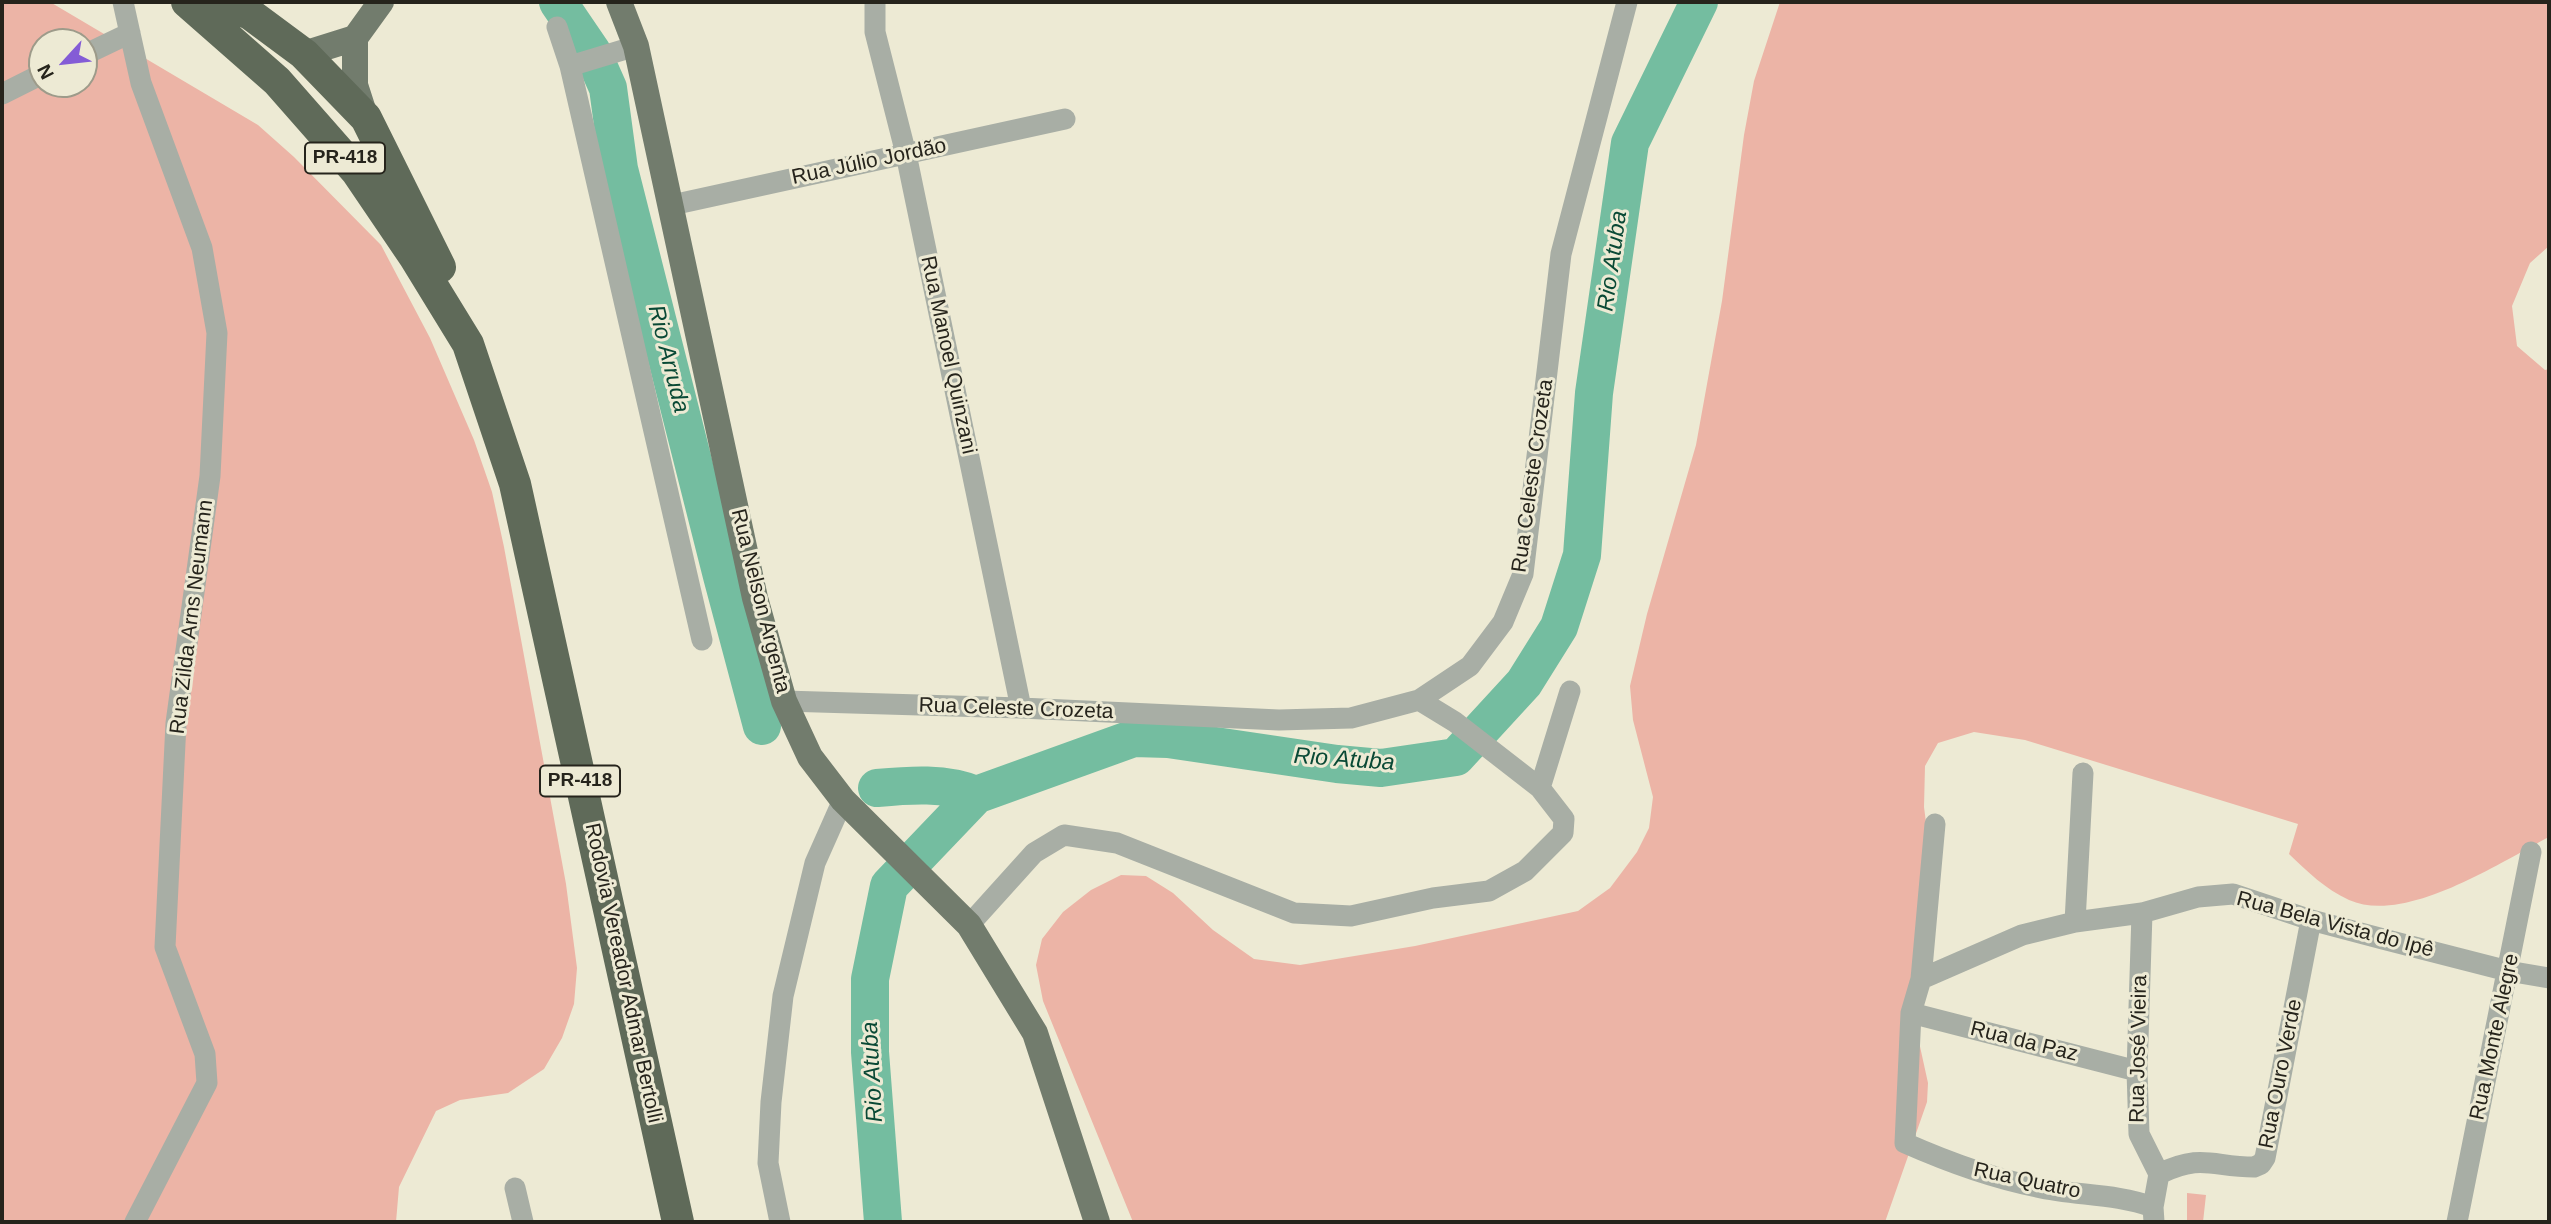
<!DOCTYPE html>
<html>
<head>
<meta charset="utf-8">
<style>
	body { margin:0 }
	#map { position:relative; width:2551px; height:1224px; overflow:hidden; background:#edead4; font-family:Arial,sans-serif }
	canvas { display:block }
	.frame { position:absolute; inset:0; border:4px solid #26241c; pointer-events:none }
	.north { position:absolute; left:28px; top:28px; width:70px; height:70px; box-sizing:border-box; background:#edead4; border:2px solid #9d9b8a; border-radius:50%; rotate:243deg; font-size:19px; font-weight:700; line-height:28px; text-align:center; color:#26241c }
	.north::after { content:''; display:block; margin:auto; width:24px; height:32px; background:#845cd6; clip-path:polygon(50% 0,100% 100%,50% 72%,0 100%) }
</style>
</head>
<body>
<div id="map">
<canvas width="2551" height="1224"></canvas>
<div class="frame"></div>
<div class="north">N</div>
</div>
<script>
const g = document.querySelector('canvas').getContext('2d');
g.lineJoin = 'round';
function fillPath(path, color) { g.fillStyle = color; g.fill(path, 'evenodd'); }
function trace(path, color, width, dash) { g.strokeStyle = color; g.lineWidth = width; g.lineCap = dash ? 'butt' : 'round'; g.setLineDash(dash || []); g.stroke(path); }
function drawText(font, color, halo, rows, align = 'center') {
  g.font = font + ' Arial,sans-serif'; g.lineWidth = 6; g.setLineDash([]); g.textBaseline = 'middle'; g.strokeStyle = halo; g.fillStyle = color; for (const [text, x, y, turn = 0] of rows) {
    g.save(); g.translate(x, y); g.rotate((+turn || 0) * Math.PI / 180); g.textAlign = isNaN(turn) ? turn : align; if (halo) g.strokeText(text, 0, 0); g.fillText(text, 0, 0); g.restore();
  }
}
fillPath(new Path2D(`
	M 2,2 L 50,2 L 258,125 L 294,157 L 381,245 L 430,338 L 474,440 L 492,492 L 504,547 L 566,884 L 577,968 L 574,1004 L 562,1038 L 544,1069 L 508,1093 L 460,1100 L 436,1111 L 399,1187 L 396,1222 L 2,1222 ZM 42,42 L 84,42 L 84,84 L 42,84 Z
	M 1780,2 L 2549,2 L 2549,246 L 2530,263 L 2512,306 L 2517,346 L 2545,370 L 2549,369 L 2549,837 C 2499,863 2405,925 2349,900 C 2325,889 2308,872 2289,854 L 2298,824 L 2025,740 L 1974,732 L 1938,743 L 1925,766 L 1924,807 L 1933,877 L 1919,1042 L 1928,1083 L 1927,1102 L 1885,1222 L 1133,1222 L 1043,1001 L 1036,965 L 1042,939 L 1063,912 L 1091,890 L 1121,875 L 1146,876 L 1173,893 L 1213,930 L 1254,959 L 1300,965 L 1415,946 L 1578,911 L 1610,888 L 1637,852 L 1649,828 L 1653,797 L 1633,720 L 1630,686 L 1647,614 L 1696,445 L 1722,301 L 1744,135 L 1754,81 Z
	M 2187,1193 L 2206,1195 L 2203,1222 L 2187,1222 Z`), '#ecb4a6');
trace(new Path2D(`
	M 558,2 L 592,52 L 608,88 L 619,169 L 722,576 L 762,726
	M 877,788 C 909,785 946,782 976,795
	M 883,1222 L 870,1052 L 870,979 L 889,886 L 976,795 L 1134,738 L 1168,739 L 1337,764 L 1381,768 L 1456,757 L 1524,683 L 1559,627 L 1582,555 L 1594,393 L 1630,143 L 1699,2`), '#74bda0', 38);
trace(new Path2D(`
	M 123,2 L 141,83 L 202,248 L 217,333 L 210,476 L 176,723 L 165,947 L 205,1054 L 207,1083 L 135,1222
	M 875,2 L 875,32 L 906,154 L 1021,708
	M 557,27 L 570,66 L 636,46
	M 84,55 L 130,33
	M 570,66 L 702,640
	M 2,94 L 42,74
	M 672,205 L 1065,119
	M 784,701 L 1021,708 L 1279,720 L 1351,718 L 1419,700 L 1470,666 L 1503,622 L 1523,574 L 1561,254 L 1627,2
	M 1540,788 L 1570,691
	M 1935,824 L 1921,979 L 1911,1013 L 1905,1143 C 1948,1162 1991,1178 2037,1187 C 2076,1196 2114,1193 2153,1207
	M 2142,913 L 2137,1071 L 2139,1134 L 2159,1174 L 2153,1207 L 2154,1222
	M 2075,922 L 2083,773
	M 969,925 L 1034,853 L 1064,835 L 1117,843 L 1294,913 L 1351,916 L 1433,898 L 1489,891 L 1525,871 L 1563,833 L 1564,819 L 1540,788 L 1455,722 L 1419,700
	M 1921,979 L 2022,935 L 2075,922 L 2142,913 L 2198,897 L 2233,894 L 2311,920 L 2383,939 L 2508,971 L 2549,978
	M 1911,1013 L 2137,1071
	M 2159,1174 C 2202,1153 2212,1167 2254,1167 L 2261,1164 L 2265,1158 L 2311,920
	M 515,1188 L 523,1222
	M 780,1222 L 768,1163 L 771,1102 L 783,996 L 815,863 L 843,800
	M 2457,1222 L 2531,852`), '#a8aea5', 21);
trace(new Path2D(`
	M 619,2 L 636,46 L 755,598 L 784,701 L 810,757 L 843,800 L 969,925 L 1035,1033 L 1097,1222
	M 304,54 L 355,38
	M 365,116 L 355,85 L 355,38 L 381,2`), '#727c6d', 26);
trace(new Path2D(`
	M 187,2 L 277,81 L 357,172 L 414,256 L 468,344 L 515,484 L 678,1222
	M 225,2 L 250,14 L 304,54 L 366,118 L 440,267`), '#5f6a59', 32);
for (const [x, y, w] of [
	[345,158,80],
	[580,781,80]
]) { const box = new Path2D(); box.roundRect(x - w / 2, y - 15.5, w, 31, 5); g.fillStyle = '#edead4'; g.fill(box); trace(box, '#26241c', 2); }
drawText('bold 19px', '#26241c', null, [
	["PR-418",345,158],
	["PR-418",580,781]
]);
drawText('21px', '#26241c', '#edead4', [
	["Rua Júlio Jordão",869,162,-12],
	["Rua Manoel Quinzani",948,355,78],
	["Rua Celeste Crozeta",1533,476,-82],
	["Rua Nelson Argenta",760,601,76],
	["Rua Zilda Arns Neumann",192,617,-83],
	["Rua Celeste Crozeta",1016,709,2],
	["Rua Bela Vista do Ipê",2335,925,15],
	["Rodovia Vereador Admar Bertolli",623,973,78],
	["Rua Monte Alegre",2495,1037,-78],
	["Rua da Paz",2024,1042,14],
	["Rua José Vieira",2139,1049,-89],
	["Rua Ouro Verde",2281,1074,-79],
	["Rua Quatro",2027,1181,12]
]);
drawText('italic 23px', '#094935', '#edead4', [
	["Rio Atuba",1613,261,-82],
	["Rio Arruda",668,359,76],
	["Rio Atuba",1344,760,4],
	["Rio Atuba",873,1072,-93]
]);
</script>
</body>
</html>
